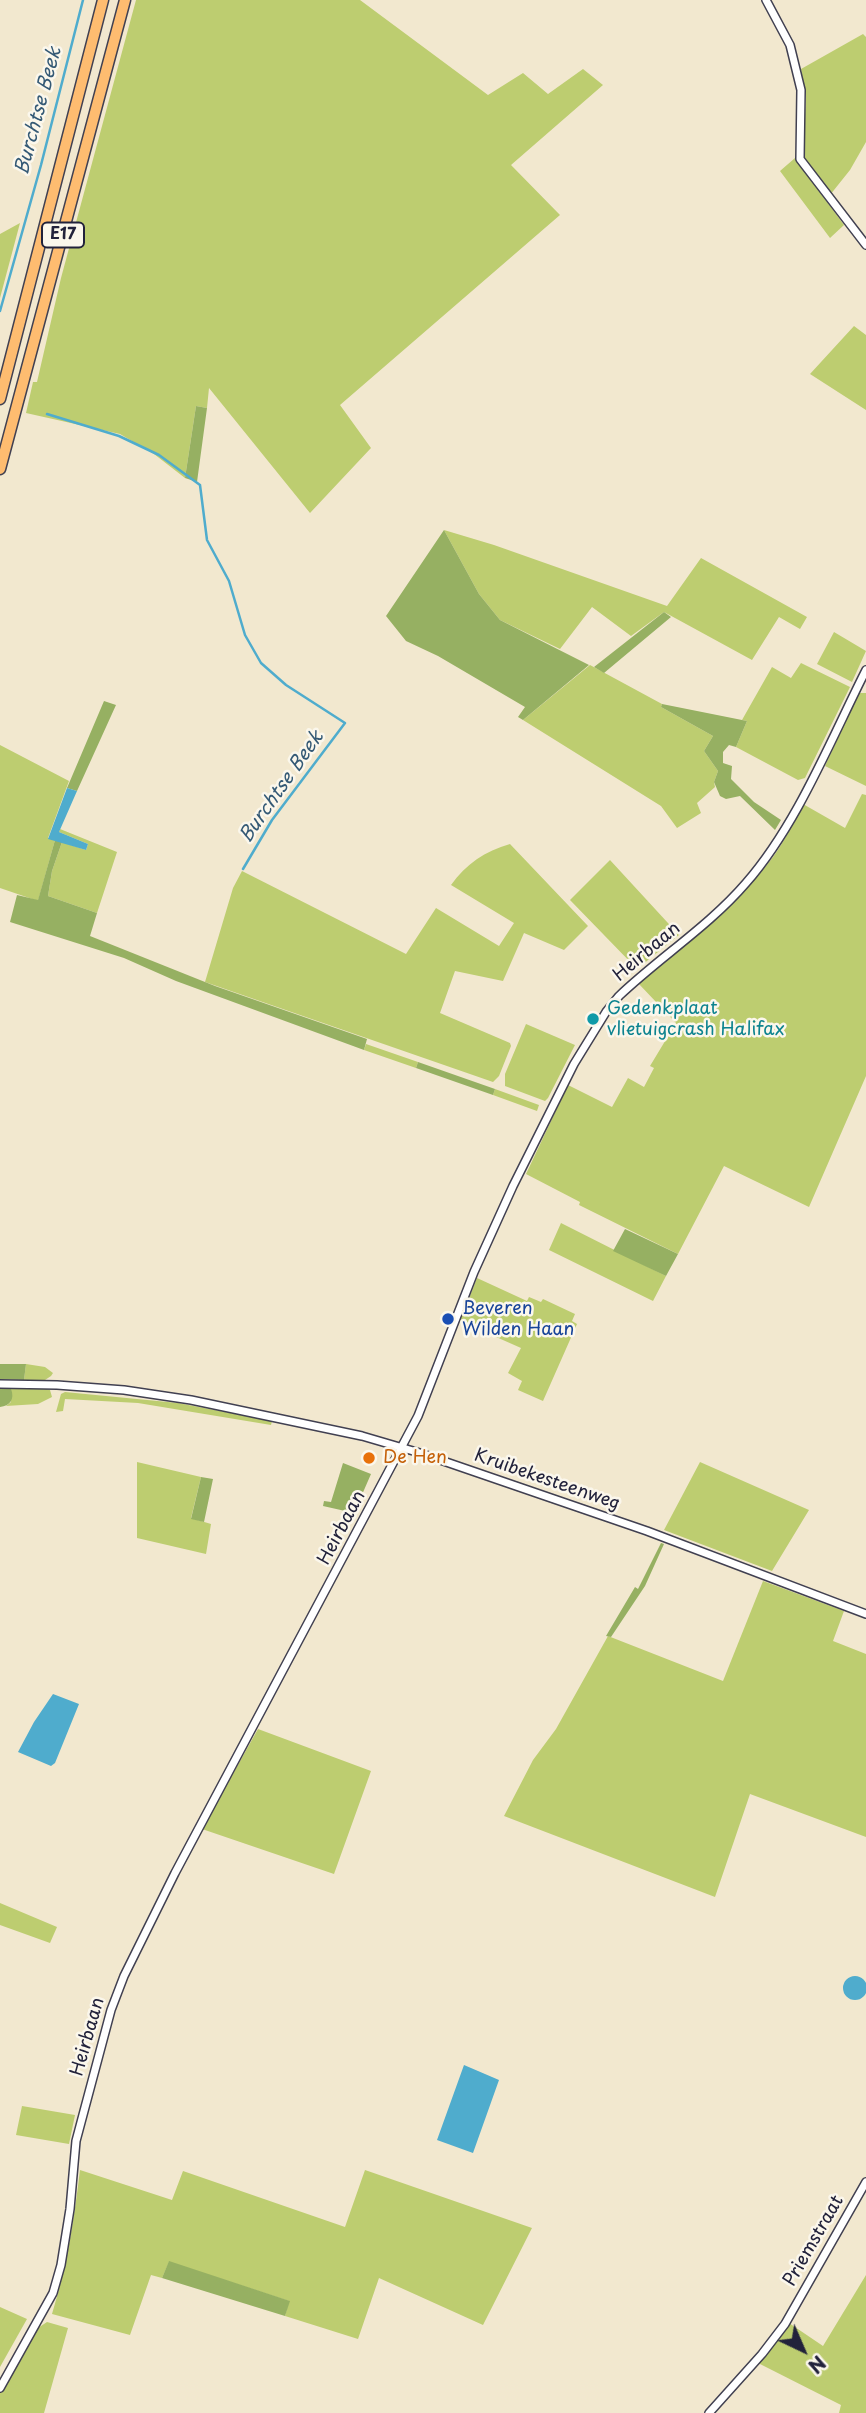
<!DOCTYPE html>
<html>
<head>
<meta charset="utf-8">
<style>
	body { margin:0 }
	#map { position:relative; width:866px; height:2413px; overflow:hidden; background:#f2e8cf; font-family:"Playpen Sans",sans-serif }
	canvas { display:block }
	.north { position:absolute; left:768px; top:2315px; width:70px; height:70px; -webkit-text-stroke:5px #fbf7ec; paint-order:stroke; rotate:136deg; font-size:19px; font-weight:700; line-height:28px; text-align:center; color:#22223b }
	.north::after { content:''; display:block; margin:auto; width:24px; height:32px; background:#22223b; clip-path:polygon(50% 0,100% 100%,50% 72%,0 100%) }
</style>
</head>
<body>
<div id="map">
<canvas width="866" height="2413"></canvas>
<div class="north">N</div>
</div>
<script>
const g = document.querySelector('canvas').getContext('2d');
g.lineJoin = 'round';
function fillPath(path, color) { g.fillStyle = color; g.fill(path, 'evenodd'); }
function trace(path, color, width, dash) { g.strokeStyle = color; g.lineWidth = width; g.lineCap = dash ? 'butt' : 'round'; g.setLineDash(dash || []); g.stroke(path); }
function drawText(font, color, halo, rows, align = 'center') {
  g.font = font + ' "Playpen Sans",sans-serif'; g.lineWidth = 5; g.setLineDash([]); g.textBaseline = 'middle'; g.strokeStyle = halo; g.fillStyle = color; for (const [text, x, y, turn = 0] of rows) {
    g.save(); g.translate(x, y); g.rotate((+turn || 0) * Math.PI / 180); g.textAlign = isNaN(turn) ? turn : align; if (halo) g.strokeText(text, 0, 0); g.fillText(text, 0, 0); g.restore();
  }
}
fillPath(new Path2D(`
	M 136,0 L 360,0 L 488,95 L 523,73 L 548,94 L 583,69 L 603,85 L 511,165 L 560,215 L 340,405 L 371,448 L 310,513 L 209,388 L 207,408 L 196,406 L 185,478 L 154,454 L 120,434 L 26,413 L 33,382 L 37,382 L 61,278 Z
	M 863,34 L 866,37 L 866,142 L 850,170 L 830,195 L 805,158 L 803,147 L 806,98 L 801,69 Z
	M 795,158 L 844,225 L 830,238 L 780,171 Z
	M 20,223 L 0,298 L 0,234 Z
	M 854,326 L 866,335 L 866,410 L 810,374 Z
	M 444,530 L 494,545 L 667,606 L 701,558 L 807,617 L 800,629 L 779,617 L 752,660 L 664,612 L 631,636 L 592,607 L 560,649 L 500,620 L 479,594 Z
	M 834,632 L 866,651 L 852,682 L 817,664 Z
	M 801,663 L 850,687 L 805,778 L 798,780 L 736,747 L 747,721 L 742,720 L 772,667 L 791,678 Z
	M 590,665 L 662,704 L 661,707 L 713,736 L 704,751 L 718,771 L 714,782 L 715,787 L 697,803 L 701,813 L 677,828 L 661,806 L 523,720 Z
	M 859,693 L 866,693 L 866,786 L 825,766 Z
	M 0,745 L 69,781 L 48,838 L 55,840 L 38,901 L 0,888 Z
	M 862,794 L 866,795 L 866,1076 L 809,1207 L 724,1166 L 678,1254 L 579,1205 L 580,1202 L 526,1174 L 568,1085 L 612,1107 L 628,1078 L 644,1087 L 654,1068 L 650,1066 L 676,1023 L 638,983 C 686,945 736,906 773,857 C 785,841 793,822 803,804 L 845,828 Z
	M 60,829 L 117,852 L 97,913 L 48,896 L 52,871 L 62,842 L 86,850 L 88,844 L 59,832 Z
	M 510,844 L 588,926 L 564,950 L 524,933 L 503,981 L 455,971 L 440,1013 L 510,1043 L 511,1046 L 499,1076 L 493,1082 L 205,982 L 233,888 L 242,871 L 406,954 L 436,908 L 499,946 L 514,923 L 451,885 C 466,864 485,851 510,844 Z
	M 610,860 L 679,935 L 637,969 L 570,900 Z
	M 526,1024 L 575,1045 L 548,1098 L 545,1101 L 505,1086 L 505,1074 Z
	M 366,1044 L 418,1062 L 416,1068 L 364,1050 Z
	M 495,1089 L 539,1105 L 537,1111 L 493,1095 Z
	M 561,1223 L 666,1276 L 653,1301 L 549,1250 Z
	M 477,1278 L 527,1301 L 529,1297 L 541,1302 L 543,1299 L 575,1314 L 572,1321 L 577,1324 L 543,1401 L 518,1390 L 522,1381 L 508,1373 L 521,1348 L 460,1321 Z
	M 26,1364 L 45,1367 L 53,1373 L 51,1376 L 45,1380 L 24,1380 Z
	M 11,1389 L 47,1389 L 50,1390 L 52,1397 L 38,1404 L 6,1406 L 11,1402 Z
	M 65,1392 L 178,1403 L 272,1421 L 271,1425 L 138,1403 L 65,1399 L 63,1411 L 56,1412 L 61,1394 Z
	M 137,1462 L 201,1477 L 191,1518 L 211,1524 L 206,1554 L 137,1538 Z
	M 700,1462 L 809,1510 L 772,1571 L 664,1530 Z
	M 763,1581 L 844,1611 L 833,1641 L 866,1654 L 866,1837 L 750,1794 L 715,1897 L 504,1816 L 533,1760 L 556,1729 L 608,1636 L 723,1681 Z
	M 258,1729 L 371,1771 L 334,1874 L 202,1829 Z
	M 0,1903 L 57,1927 L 50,1943 L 0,1925 Z
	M 22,2106 L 75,2115 L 69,2144 L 16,2135 Z
	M 80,2170 L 172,2200 L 183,2171 L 345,2227 L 365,2170 L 532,2228 L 483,2325 L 379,2278 L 358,2339 L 285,2316 L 289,2301 L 169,2262 L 162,2278 L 151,2275 L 130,2335 L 52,2314 C 67,2265 74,2220 80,2170 Z
	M 866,2275 L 866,2413 L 839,2413 L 841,2405 L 758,2363 L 789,2323 L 823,2346 Z
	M 0,2307 L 27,2319 L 0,2367 Z
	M 47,2322 L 68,2328 L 44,2413 L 0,2413 L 0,2391 L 35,2330 Z`), '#bdcd70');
fillPath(new Path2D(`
	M 196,406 L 207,408 L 197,482 L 185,478 Z
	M 444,530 L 479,594 L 500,620 L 589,665 L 523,720 L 518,717 L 525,707 L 438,656 L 406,641 L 386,616 Z
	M 664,612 L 671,617 L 604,673 L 594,667 Z
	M 104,701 L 116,705 L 77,791 L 67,788 Z
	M 662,704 L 747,721 L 736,747 L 729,745 L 723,752 L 723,763 L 732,766 L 731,779 L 754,802 L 781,820 L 775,830 L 740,796 L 726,799 L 720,796 L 714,782 L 718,771 L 704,751 L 713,736 L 661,707 Z
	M 55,840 L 62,842 L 52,871 L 48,896 L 97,913 L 90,936 L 215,986 L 367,1039 L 364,1050 L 176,981 L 124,958 L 10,922 L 17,895 L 38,900 Z
	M 418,1062 L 495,1089 L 493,1095 L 416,1068 Z
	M 625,1229 L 678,1254 L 666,1276 L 613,1251 Z
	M 0,1364 L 26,1364 L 24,1380 L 0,1379 Z
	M 0,1389 L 11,1389 C 15,1399 10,1406 0,1407 Z
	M 343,1463 L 371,1474 L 354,1513 L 323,1506 L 324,1501 L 331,1502 Z
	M 201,1477 L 213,1479 L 204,1522 L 191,1519 Z
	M 661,1543 L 664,1544 L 645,1586 L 611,1637 L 606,1636 L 635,1587 L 638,1589 Z
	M 169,2261 L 290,2301 L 285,2316 L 162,2278 Z`), '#96b062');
fillPath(new Path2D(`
	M 67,788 L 77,791 L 59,832 L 88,844 L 86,850 L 48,839 Z
	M 53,1694 L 79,1704 L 55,1763 L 51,1766 L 18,1752 L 34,1722 Z
	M843 1988a12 12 0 1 1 24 0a12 12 0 1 1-24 0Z
	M 464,2065 L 499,2080 L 473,2153 L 437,2140 Z`), '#4faccd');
trace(new Path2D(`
	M 0,311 L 41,165 L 83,0
	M 47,414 L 119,436 L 159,455 L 200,485 L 207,540 L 229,581 L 245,635 L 261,663 L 286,685 L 345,723 L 272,820 L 243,869`), '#4faccd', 2.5);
const minor = new Path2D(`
	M 766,0 L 790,45 L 801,90 L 800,159 L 866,245
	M 0,1384 L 57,1385 L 124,1390 L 191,1400 L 362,1436 L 420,1453 L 647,1531 L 866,1614
	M 0,2388 L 53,2293 L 61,2265 L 70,2209 L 76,2141 L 111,2010 L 124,1976 L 175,1873 L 418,1416 L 474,1272 L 513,1186 L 574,1064 L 606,1012 L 619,996 C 660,957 709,926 746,883 C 797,825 831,739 866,670
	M 709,2413 L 762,2354 L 785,2324 L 866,2182`);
const highway = new Path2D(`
	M 0,399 L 103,0
	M 0,469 L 125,0`);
trace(minor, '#414051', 10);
trace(highway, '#414051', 13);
trace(minor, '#fff', 7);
trace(highway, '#febc70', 10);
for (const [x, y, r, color] of [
	[593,1019,7,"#0f9aa8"],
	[448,1319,7,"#1a4fb4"],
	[369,1458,7,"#e8710a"]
]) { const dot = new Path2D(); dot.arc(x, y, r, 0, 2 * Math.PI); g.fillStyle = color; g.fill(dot); trace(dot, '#fbf7ec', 2.5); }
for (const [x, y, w] of [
	[63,235,42]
]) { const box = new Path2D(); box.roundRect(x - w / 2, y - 12.5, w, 25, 5); g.fillStyle = '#fbf7ec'; g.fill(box); trace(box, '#22223b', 2); }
drawText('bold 16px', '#22223b', null, [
	["E17",63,235]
]);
drawText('18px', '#22223b', '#fbf7ec', [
	["Heirbaan",647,952,-40],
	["Kruibekesteenweg",547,1480,19],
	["Heirbaan",342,1528,-62],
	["Heirbaan",88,2037,-74],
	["Priemstraat",814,2241,-60]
]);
drawText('18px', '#0d838f', '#fbf7ec', [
	["Gedenkplaat",607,1009],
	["vlietuigcrash Halifax",607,1030]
], 'left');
drawText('18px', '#164399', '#fbf7ec', [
	["Beveren",462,1309],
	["Wilden Haan",462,1330]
], 'left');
drawText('18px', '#c56008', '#fbf7ec', [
	["De Hen",383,1458]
], 'left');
drawText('italic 19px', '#345975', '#fbf7ec', [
	["Burchtse Beek",39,111,-75],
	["Burchtse Beek",282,787,-55]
]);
</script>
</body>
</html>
